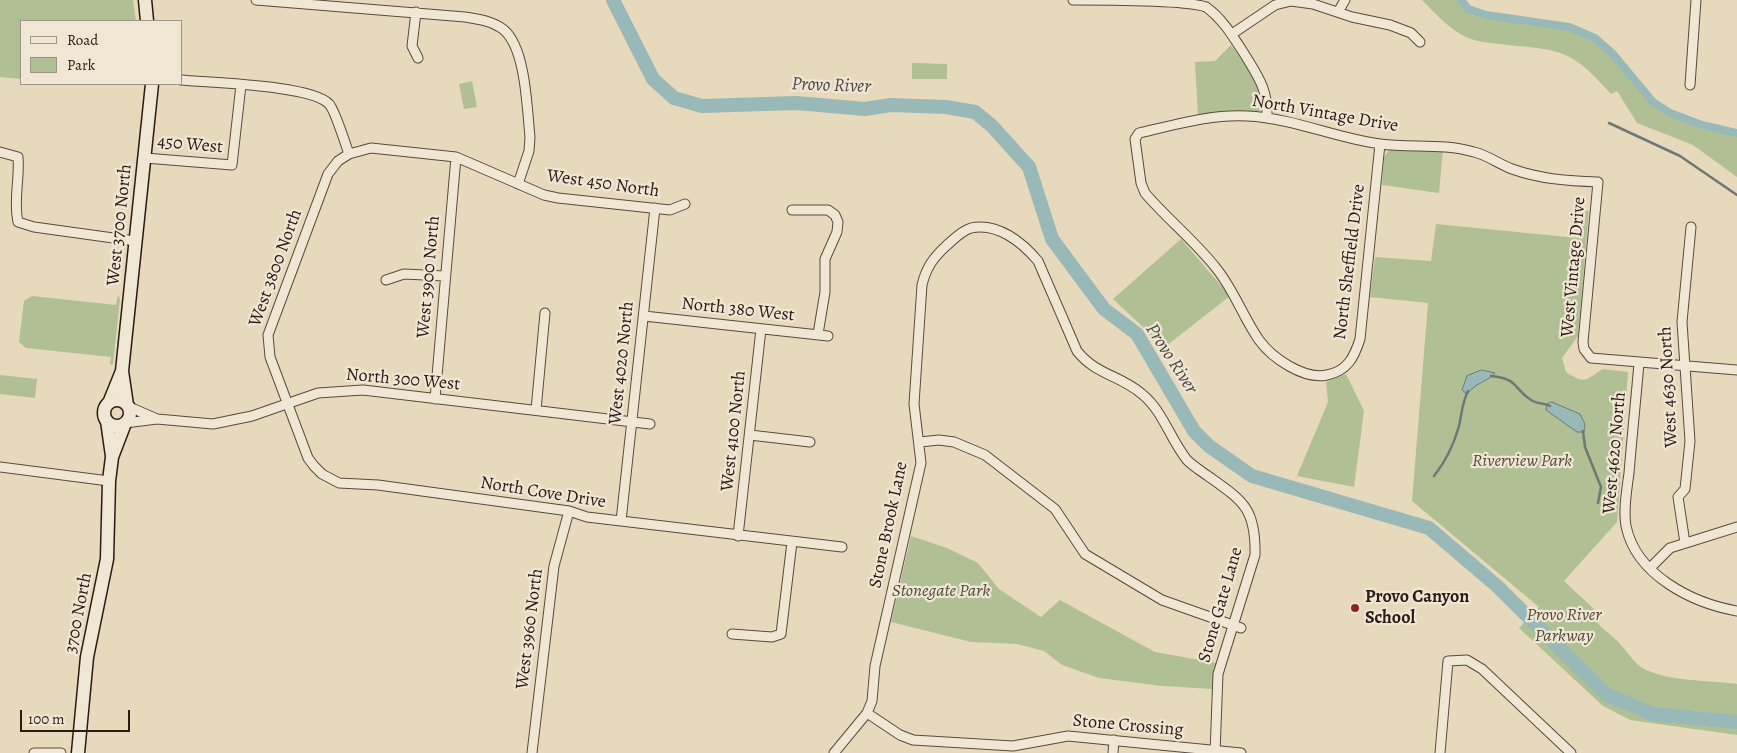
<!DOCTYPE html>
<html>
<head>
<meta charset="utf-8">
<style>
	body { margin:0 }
	#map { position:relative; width:1737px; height:753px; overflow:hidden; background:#e7d9bc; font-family:Alegreya,serif }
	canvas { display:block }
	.legend { position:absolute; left:20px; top:20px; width:162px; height:65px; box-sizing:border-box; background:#efe6d3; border:1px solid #a19487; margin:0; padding:6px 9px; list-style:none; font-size:15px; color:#2b1a14 }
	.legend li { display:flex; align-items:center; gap:10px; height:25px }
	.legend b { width:25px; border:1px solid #a19487 }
	.scale { position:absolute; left:20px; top:710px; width:110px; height:22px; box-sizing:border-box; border:2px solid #2b1a14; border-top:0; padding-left:6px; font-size:15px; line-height:18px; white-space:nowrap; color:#2b1a14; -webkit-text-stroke:4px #efe6d3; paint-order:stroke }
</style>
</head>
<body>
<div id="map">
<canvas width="1737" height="753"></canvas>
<ul class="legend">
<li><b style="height:6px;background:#efe6d3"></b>Road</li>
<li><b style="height:14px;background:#b1c094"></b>Park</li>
</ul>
<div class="scale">100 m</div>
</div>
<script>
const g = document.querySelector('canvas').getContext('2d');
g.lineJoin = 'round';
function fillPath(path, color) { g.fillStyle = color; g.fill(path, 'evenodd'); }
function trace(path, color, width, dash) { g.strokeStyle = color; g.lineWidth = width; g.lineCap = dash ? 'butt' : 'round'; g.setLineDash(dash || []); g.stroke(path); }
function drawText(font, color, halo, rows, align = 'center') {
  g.font = font + ' Alegreya,serif'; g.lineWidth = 4.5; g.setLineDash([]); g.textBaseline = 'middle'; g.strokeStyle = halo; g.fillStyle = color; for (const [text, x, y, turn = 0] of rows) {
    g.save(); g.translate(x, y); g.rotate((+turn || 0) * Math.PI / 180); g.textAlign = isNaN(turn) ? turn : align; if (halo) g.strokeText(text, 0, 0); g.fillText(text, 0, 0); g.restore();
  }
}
fillPath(new Path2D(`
	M 0,0 L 133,0 L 136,21 L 21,21 L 21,79 L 0,77 Z
	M 1422,0 L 1458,0 L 1477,15 L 1568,29 L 1592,39 L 1605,49 L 1653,104 L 1677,117 L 1737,135 L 1737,177 L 1693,145 L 1637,123 L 1617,91 L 1611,94 C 1573,51 1563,50 1508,45 C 1494,43 1479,43 1466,37 C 1449,29 1435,13 1422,0 Z
	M 1231,45 L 1261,86 L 1263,106 L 1260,111 L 1251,112 L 1198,116 L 1195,62 L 1215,61 Z
	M 912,63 L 947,64 L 947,79 L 912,79 Z
	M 472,81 L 477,107 L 464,109 L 459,84 Z
	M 1390,149 L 1443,150 L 1439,193 L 1382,185 L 1384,157 Z
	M 1580,210 L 1589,211 L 1578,336 L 1562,358 L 1566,372 C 1586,385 1585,380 1603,369 L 1628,372 L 1617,522 L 1564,581 L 1594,609 C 1594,625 1605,629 1615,639 C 1623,646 1630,657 1638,665 C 1660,682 1710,680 1737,684 L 1737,735 L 1630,720 L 1603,706 L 1519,628 L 1539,607 L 1412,501 L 1428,303 L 1370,297 L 1375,257 L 1431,261 L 1436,224 L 1578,238 Z
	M 1181,239 L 1230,296 L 1161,350 L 1144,328 L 1113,299 Z
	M 118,295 L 120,299 L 113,364 L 110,365 L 111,357 L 26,348 L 19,342 L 24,301 L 32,296 L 116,305 Z
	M 1346,374 L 1364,411 L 1354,487 L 1297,476 L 1328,402 L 1326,382 Z
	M 0,375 L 37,379 L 35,398 L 0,394 Z
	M 911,536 L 947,548 L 978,563 L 999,589 L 1041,617 L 1060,600 L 1155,652 L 1216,663 L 1212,689 L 1162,686 L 1099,678 L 1062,665 L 1044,651 L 1017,644 L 971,642 L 891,622 Z`), '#b1c094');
const water = new Path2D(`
	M 1482,370 L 1495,373 C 1488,382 1476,382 1467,394 L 1462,390 L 1467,376 Z
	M 1552,402 L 1580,414 L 1585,424 L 1584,432 L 1577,432 L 1546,410 L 1547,404 Z`);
fillPath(water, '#98b9b7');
trace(water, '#6c7976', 1);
trace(new Path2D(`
	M 1609,123 L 1680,156 L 1737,195
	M 1491,376 C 1520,379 1512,388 1531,400 C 1537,404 1544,403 1550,406
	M 1583,431 L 1585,447 L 1601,487 L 1598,503
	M 1434,476 C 1446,461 1454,444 1459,426 C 1462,413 1462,403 1468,391`), '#6c7976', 2.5);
trace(new Path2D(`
	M 1461,0 L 1468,9 L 1486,15 L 1569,27 L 1595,38 L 1613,54 L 1653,102 L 1670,113 L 1702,125 L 1737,133`), '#98b9b7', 8);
trace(new Path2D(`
	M 613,0 L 653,79 L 674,98 L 702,106 L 796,103 L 865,109 L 891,105 L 946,107 L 975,112 L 992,126 L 1029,167 L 1052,239 L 1104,309 L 1137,334 L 1194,431 L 1209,446 L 1252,476 L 1429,528 L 1497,586 L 1607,695 L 1653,714 L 1737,722`), '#98b9b7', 14);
const street = new Path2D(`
	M 256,0 L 465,17 C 478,19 493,21 504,30 C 526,49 527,109 530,137 L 529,151 L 518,184
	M 1073,0 C 1100,0 1187,0 1206,7 C 1223,19 1234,38 1245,55 C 1259,78 1268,90 1267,118
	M 416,12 L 412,46 L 418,58
	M 1338,12 L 1345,0
	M 1232,34 L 1275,5 L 1291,1 L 1313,4 L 1352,17 L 1390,25 L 1411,33 L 1420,42
	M 181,80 C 210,83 312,85 329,104 C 335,110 345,143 349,154
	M 1690,85 L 1696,0
	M 1380,144 L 1360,339 C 1354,358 1347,371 1327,375 C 1304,380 1272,358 1259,340 C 1243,317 1234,290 1216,268 C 1195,241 1167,219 1145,193 L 1141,183 L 1135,139 L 1139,133 C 1175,125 1210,114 1247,116 C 1293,118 1335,138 1380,144 C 1412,148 1443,143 1474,152 C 1487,155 1499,164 1512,169 C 1540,179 1568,181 1598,182 L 1583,342 L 1584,349 L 1591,358 L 1737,370
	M 0,152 L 18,157 C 20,179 13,200 18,222 L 34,227 L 135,241
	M 145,158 L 232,165 L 241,85
	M 685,204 L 670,210 L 558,198 L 544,195 L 456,157 L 371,148 L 349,154 L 338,161 L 328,174 L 268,335 L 270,357 L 308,458 L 314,466 L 322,474 L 339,483 L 378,485 L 569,511 L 587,517 L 842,547
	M 792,210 L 828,210 L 835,215 L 838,222 L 837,232 L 825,259 L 825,292 L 818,334
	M 386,280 L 404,274 L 445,276
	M 644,316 L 828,336
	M 1639,363 C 1636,399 1632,436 1629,473 C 1627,489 1623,509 1626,526 C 1636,575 1692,603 1737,611
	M 435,399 L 456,157
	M 127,406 L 157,419 L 213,424 L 252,416 L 318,393 L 363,390 L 650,424
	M 536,410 L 545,313
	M 125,423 L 157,419
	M 750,435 L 810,442
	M 920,442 L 939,440 L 954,442 L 985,455 L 1055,509 L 1085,554 L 1162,600 L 1241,628
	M 0,467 L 109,481
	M 621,521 L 655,208
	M 738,536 L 761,329
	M 1685,543 L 1678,497 L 1685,489 L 1690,441 L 1682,322 L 1691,227
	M 1651,567 L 1670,548 L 1737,527
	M 732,634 L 772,637 L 781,634 L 792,542
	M 867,713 L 900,735 L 913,740 L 1013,746 L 1068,736 L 1241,753
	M 34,753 L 61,753
	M 532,753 L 554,566 L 569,511
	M 834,753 L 867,713 L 872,701 L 875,666 L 921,463 L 914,404 L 922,285 C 926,268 933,258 946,246 C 953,240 961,231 971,228 C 997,222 1022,242 1038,261 L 1077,351 C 1096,375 1120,375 1142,394 C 1163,411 1170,439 1187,460 C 1193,466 1201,471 1208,476 C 1243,501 1256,508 1255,555 L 1218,674 L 1215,753
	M 1113,753 L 1114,740
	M 1440,753 L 1448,661 L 1467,660 L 1482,669 L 1571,753`);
const secondary = new Path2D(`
	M 145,0 L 147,21
	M104 413a13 13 0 1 1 26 0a13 13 0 1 1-26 0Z
	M 109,403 L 122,371
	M 127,405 L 122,371 L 152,84
	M 107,421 L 112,456
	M 78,753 L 87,657 L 107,559 L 109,481 L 112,457 L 125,423`);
trace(street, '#5a4a3e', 11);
trace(secondary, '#2b1a14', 15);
trace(street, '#efe6d3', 9);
trace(secondary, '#efe6d3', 12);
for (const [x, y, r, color] of [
	[1355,608,5,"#8f2418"]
]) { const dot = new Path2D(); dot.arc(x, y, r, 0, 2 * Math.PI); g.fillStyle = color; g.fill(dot); trace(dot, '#efe6d3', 2); }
drawText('18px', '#2b1a14', '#efe6d3', [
	["North Vintage Drive",1325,114,10],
	["450 West",190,145,5],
	["West 450 North",603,184,8],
	["West 3700 North",120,225,-84],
	["North Sheffield Drive",1350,262,-83],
	["West Vintage Drive",1574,267,-85],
	["West 3800 North",276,268,-70],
	["West 3900 North",429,277,-85],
	["North 380 West",738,310,6],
	["West 4020 North",622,363,-84],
	["North 300 West",403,380,5],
	["West 4630 North",1669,387,-93],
	["West 4100 North",734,431,-84],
	["West 4620 North",1615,453,-85],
	["North Cove Drive",543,493,9],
	["Stone Brook Lane",889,525,-78],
	["Stone Gate Lane",1221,605,-74],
	["3700 North",79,613,-79],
	["West 3960 North",530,629,-83],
	["Stone Crossing",1128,726,5]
]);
drawText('italic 18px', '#534c3a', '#efe6d3', [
	["Riverview Park",1522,462],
	["Stonegate Park",941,592],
	["Provo River",1564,616],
	["Parkway",1564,637]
]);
drawText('bold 18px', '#2b1a14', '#efe6d3', [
	["Provo Canyon",1365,598],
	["School",1365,619]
], 'left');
drawText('italic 19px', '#4c4a45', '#efe6d3', [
	["Provo River",831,86,2],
	["Provo River",1171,359,57]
]);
</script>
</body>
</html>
